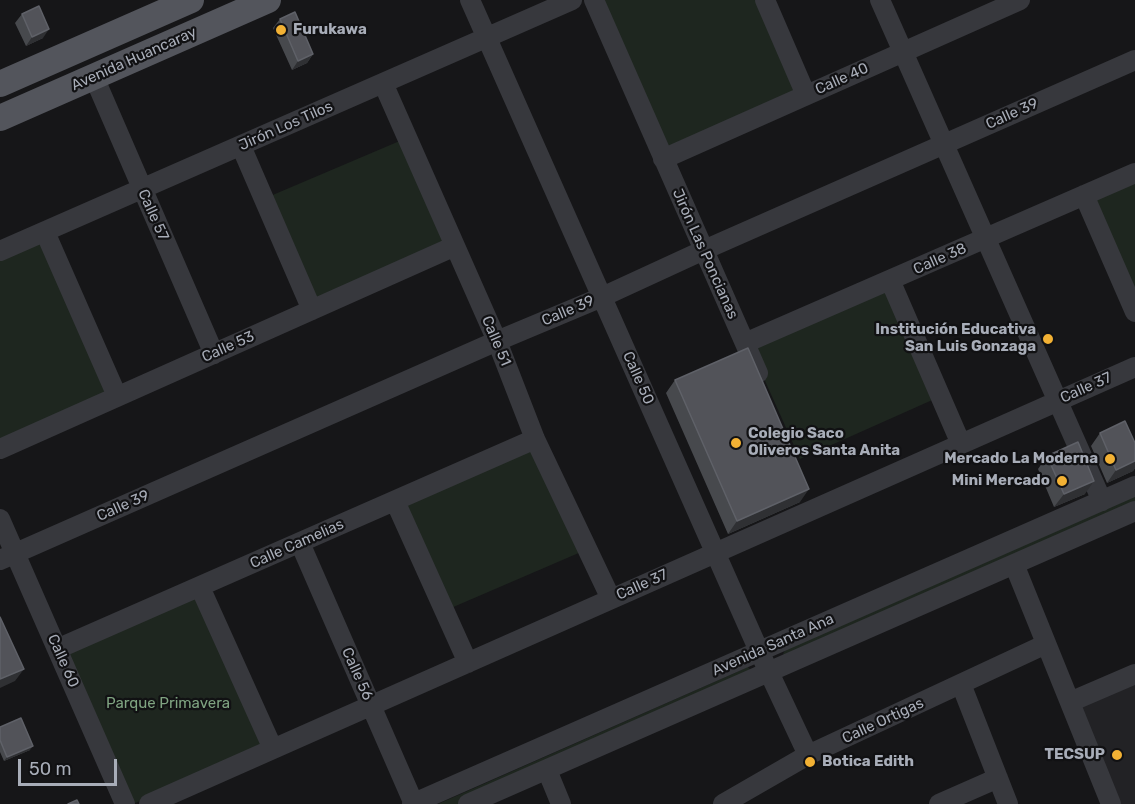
<!DOCTYPE html>
<html>
<head>
<meta charset="utf-8">
<style>
	body { margin:0 }
	#map { position:relative; width:1135px; height:804px; overflow:hidden; background:#161618; font-family:Rubik,sans-serif }
	canvas { display:block }
	.scale { position:absolute; left:18px; top:759px; width:99px; height:27px; box-sizing:border-box; border:3px solid #a8adb8; border-top:0; padding-left:8px; font-size:18px; line-height:21px; white-space:nowrap; color:#a8adb8; -webkit-text-stroke:4px #111113; paint-order:stroke }
</style>
</head>
<body>
<div id="map">
<canvas width="1135" height="804"></canvas>
<div class="scale">50 m</div>
</div>
<script>
const g = document.querySelector('canvas').getContext('2d');
g.lineJoin = 'round';
function fillPath(path, color) { g.fillStyle = color; g.fill(path, 'evenodd'); }
function trace(path, color, width, dash) { g.strokeStyle = color; g.lineWidth = width; g.lineCap = dash ? 'butt' : 'round'; g.setLineDash(dash || []); g.stroke(path); }
function drawText(font, color, halo, rows, align = 'center') {
  g.font = font + ' Rubik,sans-serif'; g.lineWidth = 4.5; g.setLineDash([]); g.textBaseline = 'middle'; g.strokeStyle = halo; g.fillStyle = color; for (const [text, x, y, turn = 0] of rows) {
    g.save(); g.translate(x, y); g.rotate((+turn || 0) * Math.PI / 180); g.textAlign = isNaN(turn) ? turn : align; if (halo) g.strokeText(text, 0, 0); g.fillText(text, 0, 0); g.restore();
  }
}
fillPath(new Path2D(`
	M 1135,683 L 1135,804 L 1119,804 L 1080,706 Z`), '#222225');
fillPath(new Path2D(`
	M 603,0 L 757,0 L 796,90 L 667,148 Z
	M 402,140 L 449,243 L 315,303 L 268,197 Z
	M 1135,181 L 1135,295 L 1093,199 Z
	M 41,241 L 108,393 L 0,442 L 0,259 Z
	M 891,286 L 939,397 L 800,459 L 749,345 Z
	M 535,446 L 581,552 L 451,608 L 403,503 Z
	M 1135,496 L 1135,506 L 785,657 L 783,654 L 785,650 Z
	M 198,596 L 266,748 L 133,804 L 68,654 Z
	M 748,667 L 753,673 L 461,804 L 438,804 Z`), '#1e261f');
trace(new Path2D(`
	M 470,0 L 759,651 L 808,755
	M 594,0 L 758,373
	M 765,0 L 806,95
	M 880,0 L 1102,501
	M 94,77 L 214,354
	M 383,83 L 497,341 L 535,439 L 611,599
	M 241,146 L 312,310
	M 663,159 L 1020,0
	M 1084,195 L 1135,312
	M 45,232 L 117,396
	M 0,251 L 572,0
	M 890,280 L 961,444
	M 745,343 L 1135,173
	M 0,449 L 455,246
	M 395,501 L 468,663
	M 0,519 L 125,804
	M 300,543 L 414,804
	M 0,560 L 497,341 L 602,297 L 704,250 L 1135,60
	M 1014,564 L 1111,804
	M 200,587 L 273,749
	M 57,649 L 535,439
	M 961,684 L 1008,804
	M 1070,702 L 1135,674
	M 547,770 L 561,804
	M 149,804 L 1135,367
	M 412,804 L 1135,486
	M 468,804 L 1135,511
	M 723,804 L 808,755 L 1046,644
	M 939,804 L 998,778`), '#37383d', 20);
trace(new Path2D(`
	M 0,84 L 191,0
	M 0,118 L 268,0`), '#53555c', 26);
fillPath(new Path2D(`
	M 22,14 L 43,38 L 26,46 L 15,23 Z
	M 280,19 L 313,54 L 307,63 L 292,70 L 273,28 Z
	M 675,380 L 800,502 L 728,534 L 666,393 Z
	M 1100,433 L 1135,443 L 1135,468 L 1133,471 L 1107,483 L 1091,446 Z
	M 1047,456 L 1085,494 L 1054,507 L 1038,469 Z
	M 0,727 L 30,750 L 4,761 L 0,752 Z`), '#47494d');
fillPath(new Path2D(`
	M 49,29 L 43,38 L 26,46 L 32,37 Z
	M 313,54 L 307,63 L 292,70 L 298,61 Z
	M 1135,461 L 1135,468 L 1133,471 L 1107,483 L 1116,470 Z
	M 1094,481 L 1085,494 L 1054,507 L 1064,494 Z
	M 809,489 L 800,502 L 728,534 L 737,521 Z
	M 24,669 L 15,681 L 0,688 L 0,679 Z
	M 33,746 L 30,750 L 4,761 L 7,757 Z`), '#2f3033');
const building = new Path2D(`
	M 39,6 L 49,29 L 32,37 L 22,14 Z
	M 295,12 L 313,54 L 298,61 L 280,19 Z
	M 748,348 L 809,489 L 737,521 L 675,380 Z
	M 1125,421 L 1135,443 L 1135,461 L 1116,470 L 1100,433 Z
	M 1078,442 L 1094,481 L 1064,494 L 1047,456 Z
	M 0,617 L 24,669 L 0,679 Z
	M 21,718 L 33,746 L 7,757 L 0,740 L 0,727 Z
	M 77,800 L 79,804 L 68,804 Z`);
fillPath(building, '#525359');
trace(building, '#5f6168', 1.5);
for (const [x, y, r, color] of [
	[281,30,6,"#f2b134"],
	[1048,339,6,"#f2b134"],
	[736,443,6,"#f2b134"],
	[1110,459,6,"#f2b134"],
	[1062,481,6,"#f2b134"],
	[1117,755,6,"#f2b134"],
	[810,762,6,"#f2b134"]
]) { const dot = new Path2D(); dot.arc(x, y, r, 0, 2 * Math.PI); g.fillStyle = color; g.fill(dot); trace(dot, '#111113', 2); }
drawText('bold 15px', '#a8adb8', '#111113', [
	["Furukawa",293,30,"left"],
	["Institución Educativa",1036,330],
	["San Luis Gonzaga",1036,347],
	["Colegio Saco",748,434,"left"],
	["Oliveros Santa Anita",748,451,"left"],
	["Mercado La Moderna",1098,459],
	["Mini Mercado",1050,481],
	["TECSUP",1105,755],
	["Botica Edith",822,762,"left"]
], 'right');
drawText('15px', '#a8adb8', '#111113', [
	["Avenida Huancaray",134,59,-24],
	["Calle 40",842,79,-24],
	["Calle 39",1012,114,-24],
	["Jirón Los Tilos",286,126,-24],
	["Calle 57",153,215,66],
	["Jirón Las Poncianas",705,254,66],
	["Calle 38",940,259,-24],
	["Calle 39",568,311,-23],
	["Calle 51",496,341,67],
	["Calle 53",228,347,-24],
	["Calle 50",638,378,66],
	["Calle 37",1086,388,-24],
	["Calle 39",123,506,-24],
	["Calle Camelias",297,544,-24],
	["Calle 37",642,585,-24],
	["Avenida Santa Ana",773,645,-24],
	["Calle 60",63,661,66],
	["Calle 56",357,674,66],
	["Calle Ortigas",883,721,-25]
]);
drawText('15px', '#7fa381', '#111113', [
	["Parque Primavera",168,704]
]);
</script>
</body>
</html>
